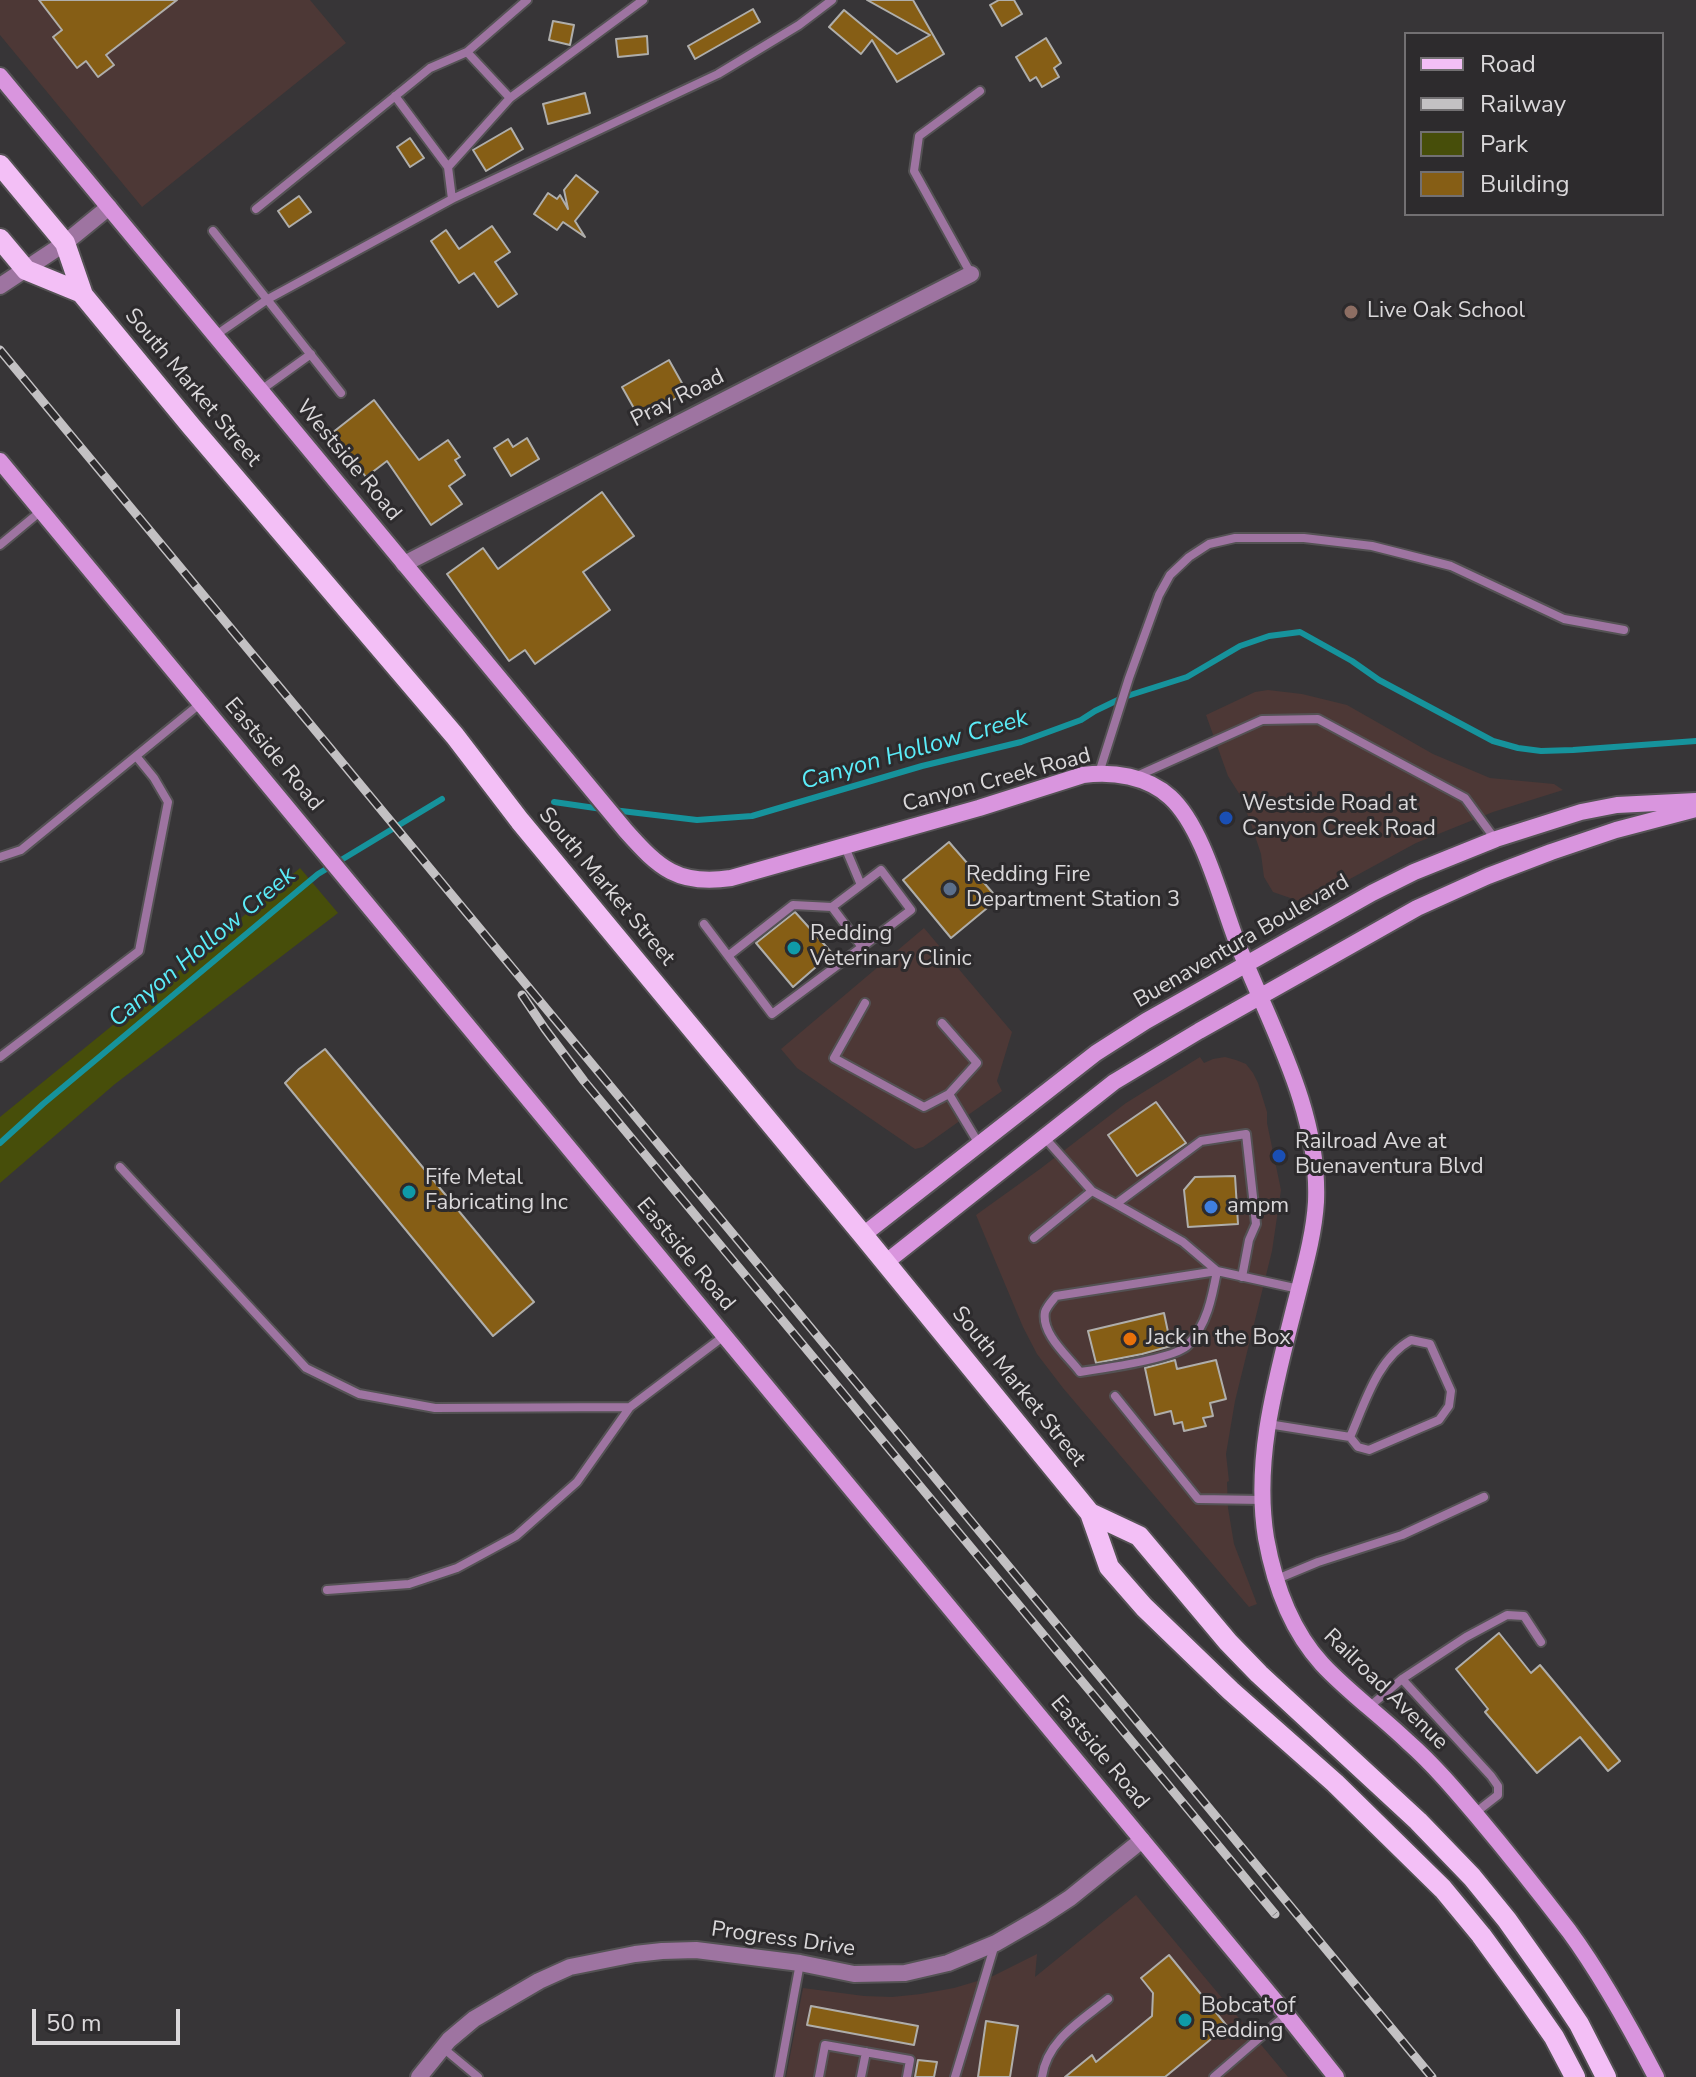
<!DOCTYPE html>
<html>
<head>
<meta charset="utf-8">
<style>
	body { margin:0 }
	#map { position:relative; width:1696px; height:2077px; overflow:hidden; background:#373537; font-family:"Nunito Sans",sans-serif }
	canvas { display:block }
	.legend { position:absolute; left:1404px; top:32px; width:260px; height:184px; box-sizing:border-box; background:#2d2b2d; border:2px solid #727072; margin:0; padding:10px 14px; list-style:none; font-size:24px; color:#dad8da }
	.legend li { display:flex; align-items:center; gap:16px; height:40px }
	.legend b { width:40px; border:2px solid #727072 }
	.scale { position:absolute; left:32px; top:2009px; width:148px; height:36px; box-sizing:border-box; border:4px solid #dad8da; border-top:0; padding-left:10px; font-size:24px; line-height:28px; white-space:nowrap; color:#dad8da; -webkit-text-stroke:6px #2d2b2d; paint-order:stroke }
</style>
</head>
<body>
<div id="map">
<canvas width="1696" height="2077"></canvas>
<ul class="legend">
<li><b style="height:10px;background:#f3bff6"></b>Road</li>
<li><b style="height:10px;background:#c3c1c3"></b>Railway</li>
<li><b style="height:22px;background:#474e0a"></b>Park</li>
<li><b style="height:22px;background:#865e15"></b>Building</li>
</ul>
<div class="scale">50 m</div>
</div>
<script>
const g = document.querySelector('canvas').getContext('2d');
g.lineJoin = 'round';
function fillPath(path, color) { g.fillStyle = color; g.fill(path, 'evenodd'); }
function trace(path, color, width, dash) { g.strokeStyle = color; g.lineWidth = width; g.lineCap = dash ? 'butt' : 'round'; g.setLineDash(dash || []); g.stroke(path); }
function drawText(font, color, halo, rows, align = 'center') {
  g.font = font + ' "Nunito Sans",sans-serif'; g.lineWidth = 6; g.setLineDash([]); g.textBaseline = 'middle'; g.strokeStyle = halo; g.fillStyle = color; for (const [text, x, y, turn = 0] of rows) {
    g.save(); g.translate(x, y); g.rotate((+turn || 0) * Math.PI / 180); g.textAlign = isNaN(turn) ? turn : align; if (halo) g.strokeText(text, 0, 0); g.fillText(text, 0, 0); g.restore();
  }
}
fillPath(new Path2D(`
	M 0,0 L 310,0 L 346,43 L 142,207 L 0,35 Z
	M 1268,690 L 1302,694 L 1347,705 L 1433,754 L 1490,778 L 1554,784 L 1563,790 L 1493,812 L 1416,843 L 1315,898 L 1299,901 L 1273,892 L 1264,877 L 1261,854 L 1250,821 L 1240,795 L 1228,776 L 1206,715 L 1255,692 Z
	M 924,928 L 1012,1032 L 997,1081 L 1002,1091 L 923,1147 L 915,1149 L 797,1068 L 781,1049 Z
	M 1200,1057 L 1204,1063 L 1213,1059 L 1225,1057 L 1236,1060 L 1246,1064 L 1253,1073 L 1258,1083 L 1267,1112 L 1267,1123 L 1281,1190 L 1272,1251 L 1235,1401 L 1226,1454 L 1229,1481 L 1227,1482 L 1228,1508 L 1234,1544 L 1257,1604 L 1249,1607 L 1063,1388 L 1037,1354 L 1023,1327 L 976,1215 L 1040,1169 L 1126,1103 Z
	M 1136,1895 L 1288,2077 L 786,2077 L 803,1988 L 864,1996 L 892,1997 L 921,1994 L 954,1988 L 991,1977 L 1037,1954 L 1035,1977 Z`), '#4d3836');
fillPath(new Path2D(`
	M 300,868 L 338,913 L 115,1084 L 0,1183 L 0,1117 L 162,985 Z`), '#474e0a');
trace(new Path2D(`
	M 554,802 L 602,809
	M 613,810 L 697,820 L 752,816 L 922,766 L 1021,742 L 1081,720 L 1095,711 L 1124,697 L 1187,677 L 1240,646 L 1269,636 L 1300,632 L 1352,661 L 1379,680 L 1493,741 L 1518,748 L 1541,751 L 1573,750 L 1696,741
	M 0,1143 L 43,1104 L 318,874 L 442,799`), '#16939c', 6);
const building = new Path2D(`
	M 39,0 L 177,0 L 106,55 L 114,65 L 98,77 L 86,61 L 77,68 L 53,37 L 62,30 Z
	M 867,0 L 913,0 L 944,54 L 897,82 L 872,40 L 861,54 L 829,27 L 844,10 L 897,54 L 930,35 Z
	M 999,0 L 1014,0 L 1022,14 L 1002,26 L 990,5 Z
	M 753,9 L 760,22 L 695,59 L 688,46 Z
	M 553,21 L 574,25 L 570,45 L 549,40 Z
	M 647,36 L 648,54 L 618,57 L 616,39 Z
	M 1046,38 L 1061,63 L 1054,68 L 1059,77 L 1042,87 L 1036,77 L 1030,81 L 1016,57 Z
	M 585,93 L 590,113 L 548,124 L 543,104 Z
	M 511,128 L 523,149 L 486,171 L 473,150 Z
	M 410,138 L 424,158 L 410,167 L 397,147 Z
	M 576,175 L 598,192 L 575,221 L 585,237 L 563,222 L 557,230 L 534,214 L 548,193 L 557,199 L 560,195 L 568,209 L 564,190 Z
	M 299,196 L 311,212 L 289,227 L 278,211 Z
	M 492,226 L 510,252 L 495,262 L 517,294 L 498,307 L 474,273 L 459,283 L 431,241 L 446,230 L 459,249 Z
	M 669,360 L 687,392 L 640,419 L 622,387 Z
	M 374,400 L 419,460 L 448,440 L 460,457 L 455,460 L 465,475 L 449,486 L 462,504 L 431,525 L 387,461 L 366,477 L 332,433 Z
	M 527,438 L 539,459 L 511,476 L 494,448 L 508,439 L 513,447 Z
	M 602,492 L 634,536 L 583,572 L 610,610 L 535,664 L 525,650 L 509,661 L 447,574 L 483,548 L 498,569 Z
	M 949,842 L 998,899 L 951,938 L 903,880 Z
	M 795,912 L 832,953 L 793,987 L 756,943 Z
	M 325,1049 L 534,1302 L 493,1336 L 285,1083 L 299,1069 Z
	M 1156,1102 L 1186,1143 L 1137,1176 L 1108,1135 Z
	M 1235,1176 L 1238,1224 L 1188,1227 L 1184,1190 L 1195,1177 Z
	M 1164,1313 L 1171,1346 L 1142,1354 L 1096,1363 L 1088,1331 Z
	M 1175,1360 L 1177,1369 L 1216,1360 L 1226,1399 L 1210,1403 L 1213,1416 L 1203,1418 L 1206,1426 L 1184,1431 L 1182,1422 L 1174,1424 L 1171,1411 L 1155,1415 L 1145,1368 Z
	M 1499,1633 L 1531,1673 L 1540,1665 L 1620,1761 L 1608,1771 L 1580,1737 L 1537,1773 L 1485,1712 L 1488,1709 L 1456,1669 Z
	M 1169,1955 L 1227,2026 L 1165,2077 L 1065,2077 L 1092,2055 L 1096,2062 L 1152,2016 L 1153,1993 L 1141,1978 Z
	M 811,2006 L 918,2026 L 914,2045 L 807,2025 Z
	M 986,2021 L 1018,2026 L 1010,2077 L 978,2077 Z
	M 918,2060 L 937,2062 L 934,2077 L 915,2077 Z`);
fillPath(building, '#865e15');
trace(building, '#afaeab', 2);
const lane = new Path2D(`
	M 467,52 L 510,98 L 643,0
	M 395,96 L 448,167
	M 452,199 L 448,167 L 510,98
	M 256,209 L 430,68 L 467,52 L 527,0
	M 213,231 L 341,393
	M 971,274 L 914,171 L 919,136 L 980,91
	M 216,335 L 268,299 L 452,199 L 718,74 L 799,25 L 832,0
	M 261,390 L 311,354
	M 0,545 L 41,511
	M 1099,773 L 1129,678 L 1159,595 L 1170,575 L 1189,557 L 1209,544 L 1235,538 L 1304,538 L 1372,546 L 1451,566 L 1564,619 L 1624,630
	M 1137,776 L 1262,720 L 1318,719 L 1465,798 L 1495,839
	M 845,847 L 861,885
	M 0,857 L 21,850 L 201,703
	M 881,870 L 911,910 L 862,947 L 832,907 Z
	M 704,924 L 772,1014 L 862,947
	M 728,956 L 793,905 L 832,907
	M 865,1003 L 834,1058 L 924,1107 L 949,1094 L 979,1144
	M 942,1023 L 977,1063 L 949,1094
	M 0,1057 L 139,951 L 168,802 L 154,778 L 136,756
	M 1045,1138 L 1092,1191 L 1116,1204
	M 120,1167 L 306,1368 L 359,1394 L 435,1408 L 630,1407
	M 1034,1238 L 1092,1191
	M 1242,1277 L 1249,1240 L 1256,1224 L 1246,1134 L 1201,1141 L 1116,1204 L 1183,1242 L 1217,1271 C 1212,1298 1207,1324 1188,1345 C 1177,1358 1101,1369 1080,1372 C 1068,1356 1041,1334 1045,1312 C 1047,1306 1052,1301 1056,1296 L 1217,1271 L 1299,1289
	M 1115,1396 L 1198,1499 L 1263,1500
	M 1268,1424 L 1350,1437 L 1358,1447 L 1369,1450 L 1439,1420 L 1449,1406 L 1451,1391 L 1430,1344 L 1411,1340 C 1377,1359 1365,1403 1350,1437
	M 1277,1579 L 1318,1562 L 1402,1535 L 1484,1497
	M 327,1590 L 409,1584 L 457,1568 L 516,1536 L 577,1482 L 630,1407 L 724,1336
	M 1369,1707 L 1402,1679
	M 1475,1813 L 1498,1795 L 1498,1786 L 1491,1776 L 1402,1679 L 1466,1637 L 1507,1615 L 1524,1616 L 1541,1642
	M 443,2048 L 478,2077
	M 779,2077 L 800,1963
	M 819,2077 L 825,2045 L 910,2060 L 907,2077
	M 861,2077 L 866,2052
	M 955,2077 L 995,1944
	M 1042,2077 C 1047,2040 1081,2021 1108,1999
	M 1214,2077 L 1286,2015`);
const street = new Path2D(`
	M 0,286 L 65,243 L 109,207
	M 404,564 L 971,274
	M 419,2077 L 449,2040 L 474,2019 L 539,1981 L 570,1967 L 635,1954 L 662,1951 L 696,1950 L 800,1963 L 854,1974 L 905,1973 L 948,1963 L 996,1943 L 1041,1917 L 1070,1898 L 1142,1840`);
const secondary = new Path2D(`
	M 0,76 L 626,831 C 659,868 678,886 731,878 L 979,808 L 1083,775 C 1113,771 1147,776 1170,797 C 1202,826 1220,897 1235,937 C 1268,1023 1320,1108 1316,1202 C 1314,1235 1304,1269 1296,1301 C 1277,1377 1253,1458 1266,1538 C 1274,1582 1291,1630 1322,1664 C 1348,1692 1380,1715 1408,1742 C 1433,1764 1455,1790 1477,1816 C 1508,1853 1539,1892 1569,1931 C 1602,1976 1630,2027 1656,2077
	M 0,461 L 1142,1840 L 1286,2014 L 1336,2077
	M 863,1235 L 1096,1053 L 1146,1021 L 1372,893 L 1414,872 L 1496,839 L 1581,812 L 1617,805 L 1696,801
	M 885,1263 L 1114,1082 L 1199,1031 L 1318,964 L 1417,908 L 1488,876 L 1551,852 L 1616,830 L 1696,809`);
const primary = new Path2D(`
	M 0,165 L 65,243 L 83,295 L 191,426 L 455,736 L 520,821 L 863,1235 L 1090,1513 L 1109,1567 L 1144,1607 L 1231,1691 L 1335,1783 L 1443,1889 L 1481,1935 L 1524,1994 L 1554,2037 L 1575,2077
	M 0,239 L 26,270 L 82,293
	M 1090,1513 L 1139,1536 L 1228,1642 L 1259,1674 L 1418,1821 L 1472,1877 L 1507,1920 L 1553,1985 L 1579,2024 L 1606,2077`);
trace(lane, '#545254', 12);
trace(street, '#545254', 20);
trace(secondary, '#545254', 20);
trace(primary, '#545254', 24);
trace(lane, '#9e74a1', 8);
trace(street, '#9e74a1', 16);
trace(secondary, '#d995de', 16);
trace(primary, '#f3bff6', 20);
const rail = new Path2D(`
	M 0,350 L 1432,2077
	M 522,995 L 545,1029 L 584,1081 L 1275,1914`);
trace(rail, '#c3c1c3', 9);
trace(rail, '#2d2b2d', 6, [18]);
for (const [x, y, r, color] of [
	[1351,312,8,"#8d6e63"],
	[1226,818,8,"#1a4fb4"],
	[950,889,8,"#5c6f8a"],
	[794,948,8,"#0f9aa8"],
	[1279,1156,8,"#1a4fb4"],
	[409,1192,8,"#0f9aa8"],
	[1211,1207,8,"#3f7fe0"],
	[1130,1339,8,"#e8710a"],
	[1185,2020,8,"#0f9aa8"]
]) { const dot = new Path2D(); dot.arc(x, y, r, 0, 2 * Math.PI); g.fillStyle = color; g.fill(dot); trace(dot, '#2d2b2d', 3); }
drawText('22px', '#dad8da', '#2d2b2d', [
	["Live Oak School",1367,312],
	["Westside Road at",1242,805],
	["Canyon Creek Road",1242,830],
	["Redding Fire",966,876],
	["Department Station 3",966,901],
	["Redding",810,935],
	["Veterinary Clinic",810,960],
	["Railroad Ave at",1295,1143],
	["Buenaventura Blvd",1295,1168],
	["Fife Metal",425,1179],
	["Fabricating Inc",425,1204],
	["ampm",1227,1207],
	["Jack in the Box",1146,1339],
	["Bobcat of",1201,2007],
	["Redding",1201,2032]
], 'left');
drawText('22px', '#dad8da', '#2d2b2d', [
	["South Market Street",192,388,50],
	["Pray Road",678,399,-27],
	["Westside Road",348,461,50],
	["Eastside Road",273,755,50],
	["Canyon Creek Road",997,781,-15],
	["South Market Street",606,887,50],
	["Buenaventura Boulevard",1242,942,-30],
	["Eastside Road",685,1255,50],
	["South Market Street",1018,1387,51],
	["Railroad Avenue",1385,1690,44],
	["Eastside Road",1099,1753,50],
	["Progress Drive",783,1940,8]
]);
drawText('italic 24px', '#5becf8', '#2d2b2d', [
	["Canyon Hollow Creek",915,751,-16],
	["Canyon Hollow Creek",203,948,-40]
]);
</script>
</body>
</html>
